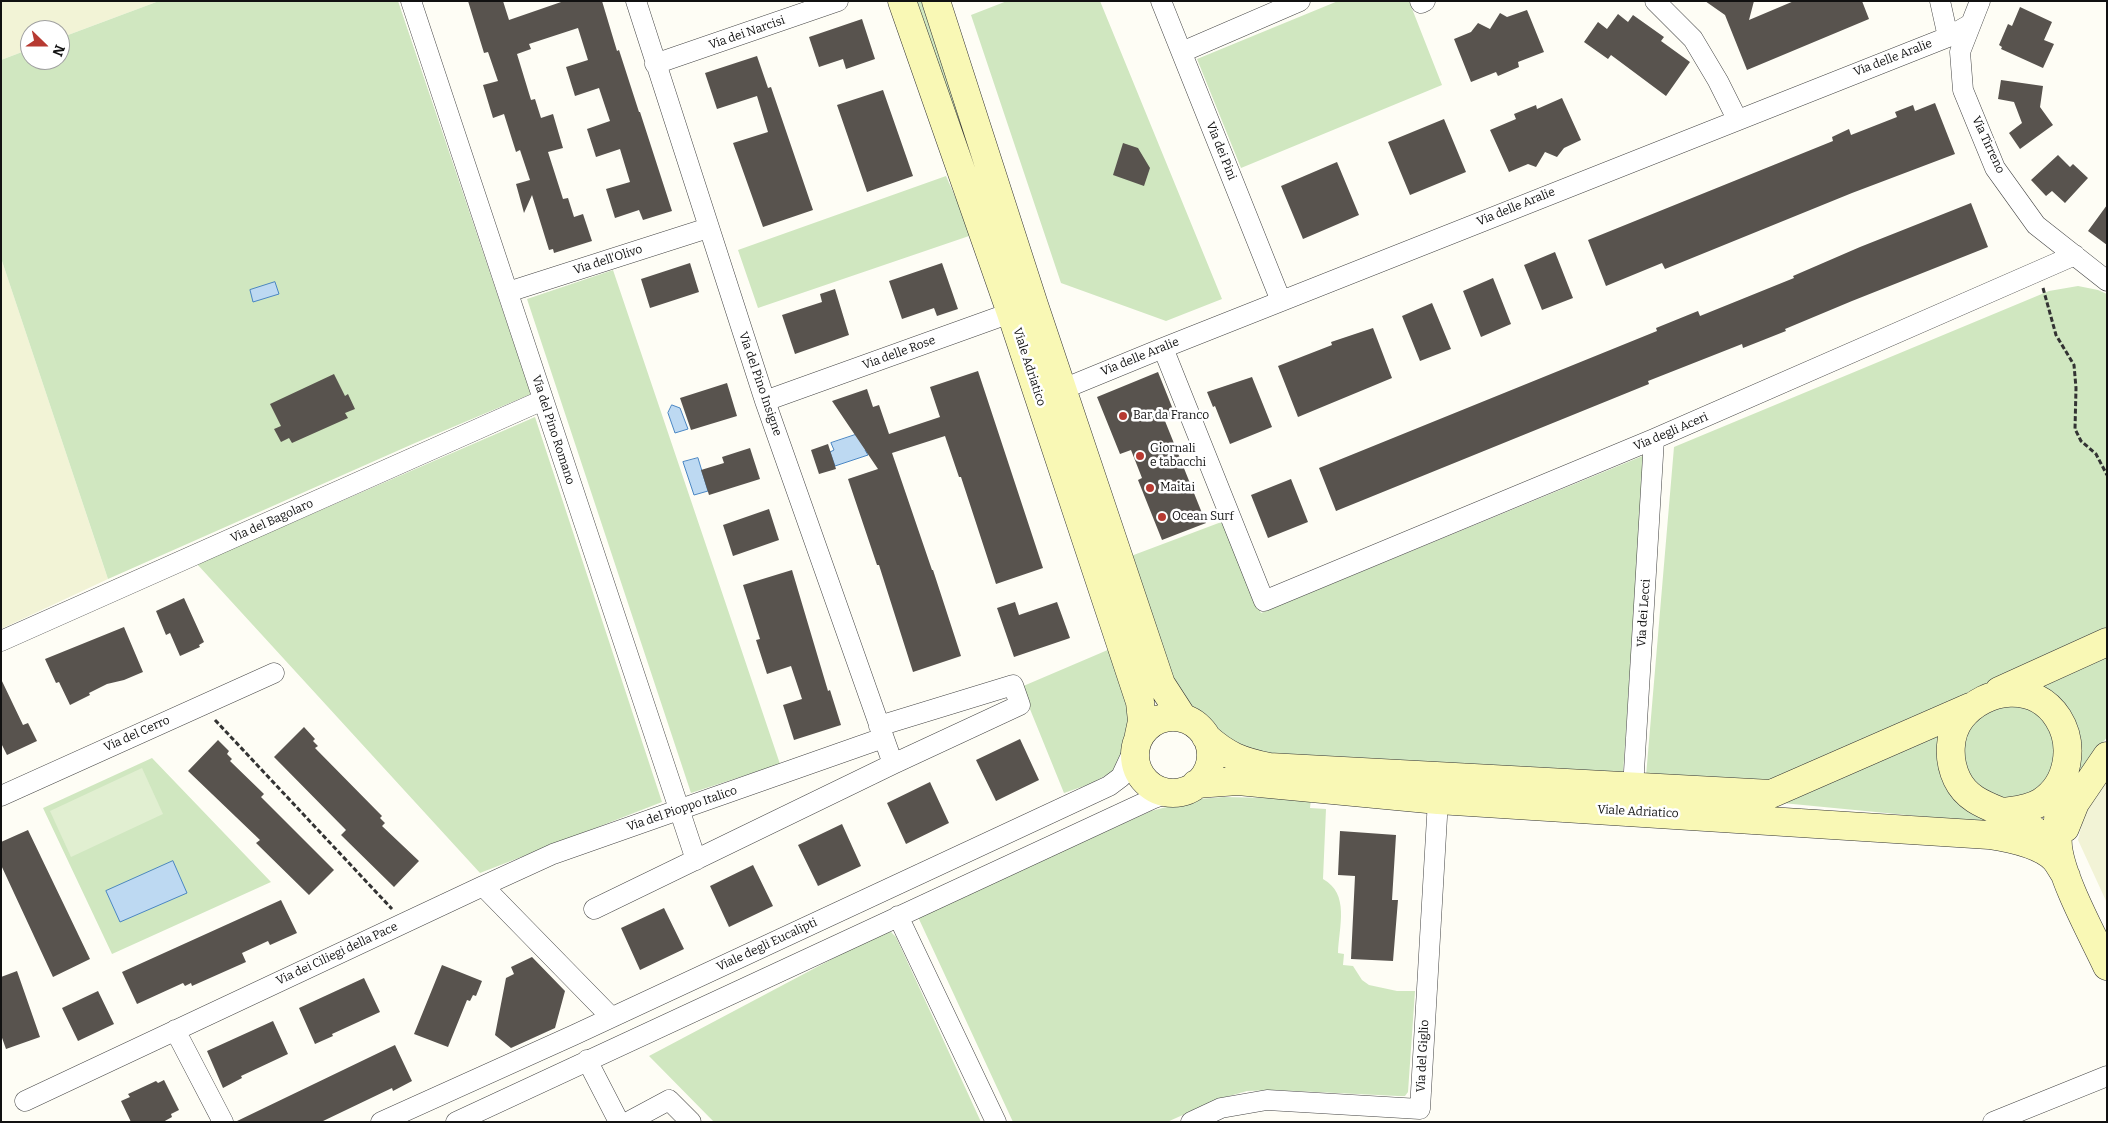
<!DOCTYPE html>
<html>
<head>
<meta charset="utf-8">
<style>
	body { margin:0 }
	#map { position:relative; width:2108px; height:1123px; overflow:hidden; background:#fefdf5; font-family:Bitter,serif }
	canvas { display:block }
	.frame { position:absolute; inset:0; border:2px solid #111; pointer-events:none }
	.north { position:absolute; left:20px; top:20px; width:50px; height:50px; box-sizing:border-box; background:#fff; border:1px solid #a0a0a0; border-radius:50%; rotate:112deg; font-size:14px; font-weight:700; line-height:20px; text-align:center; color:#111 }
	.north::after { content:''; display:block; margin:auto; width:18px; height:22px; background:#b73a32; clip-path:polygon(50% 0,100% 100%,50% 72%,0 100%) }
</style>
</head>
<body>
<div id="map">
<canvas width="2108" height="1123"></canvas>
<div class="frame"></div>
<div class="north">N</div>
</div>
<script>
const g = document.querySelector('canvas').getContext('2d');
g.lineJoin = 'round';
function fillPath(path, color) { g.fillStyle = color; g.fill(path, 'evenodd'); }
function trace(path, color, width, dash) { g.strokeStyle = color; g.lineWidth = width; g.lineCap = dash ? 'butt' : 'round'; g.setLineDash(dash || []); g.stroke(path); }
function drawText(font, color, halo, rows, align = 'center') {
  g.font = font + ' Bitter,serif'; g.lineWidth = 5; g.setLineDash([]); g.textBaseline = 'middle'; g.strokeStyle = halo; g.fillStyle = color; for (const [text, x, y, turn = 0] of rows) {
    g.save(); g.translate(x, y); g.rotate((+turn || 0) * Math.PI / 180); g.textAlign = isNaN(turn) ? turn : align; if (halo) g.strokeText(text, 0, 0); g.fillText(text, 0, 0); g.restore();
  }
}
fillPath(new Path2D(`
	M 1,1 L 159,1 L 60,38 L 60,30 L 30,30 L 30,49 L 1,60 Z
	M 1,258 L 108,579 L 1,629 Z
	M 2107,777 L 2107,903 L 2078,840 L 2086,806 Z`), '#f2f3d6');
fillPath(new Path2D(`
	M 159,1 L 398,1 L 531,394 L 415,443 L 108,579 L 1,258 L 1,60 L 30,49 L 30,60 L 60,60 L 60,38 Z
	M 917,1 L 926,1 L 1016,298 Z
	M 1007,1 L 1100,1 L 1222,299 L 1166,321 L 1061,283 L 971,15 Z
	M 1338,1 L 1409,1 L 1442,85 L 1241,168 L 1197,59 Z
	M 946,176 L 972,235 L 758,308 L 738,250 Z
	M 613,270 L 780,764 L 691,793 L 527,299 Z
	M 2078,286 L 2098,290 L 2107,294 L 2107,630 L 1786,779 L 1774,782 L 1646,776 L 1674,447 L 2049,291 Z
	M 535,417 L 662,802 L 480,873 L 197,564 Z
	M 1645,455 L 1623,773 L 1266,754 L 1232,742 L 1207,728 L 1174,687 L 1131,556 L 1224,521 L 1261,613 Z
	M 1110,649 L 1128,693 L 1131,736 L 1121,758 L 1112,772 L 1090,784 L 1064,793 L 1021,687 Z
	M 2107,652 L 2107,737 L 2073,784 C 2085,725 2083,723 2037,684 Z
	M1962 752a47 47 0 1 1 94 0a47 47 0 1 1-94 0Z
	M 1942,727 L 1940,748 L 2010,825 L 1772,802 Z
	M 152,758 L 271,882 L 112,954 L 43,808 Z
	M 1224,797 L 1311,799 L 1310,808 L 1326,809 L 1323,879 C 1350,894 1339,926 1338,953 L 1344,954 L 1343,965 L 1353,966 L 1362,980 L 1369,985 L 1397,991 L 1415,991 L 1408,1092 L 1405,1096 L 1398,1096 L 1275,1090 L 1247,1091 L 1219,1099 L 1167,1122 L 1013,1122 L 918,917 L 1151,811 L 1198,799 Z
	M 890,931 L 896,937 L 981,1122 L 714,1122 L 649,1056 L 883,932 Z`), '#d0e7c0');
fillPath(new Path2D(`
	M 142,768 L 163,814 L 71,857 L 50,811 Z`), '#e1efd1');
const water = new Path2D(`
	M 275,282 L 279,294 L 253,302 L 250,290 Z
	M 672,405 L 680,408 L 688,429 L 675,433 L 668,413 Z
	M 867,431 L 870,445 L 865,450 L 868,455 L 835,466 L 830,452 L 834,450 L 831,443 Z
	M 698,458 L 708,491 L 694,495 L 683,462 Z
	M 173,861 L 187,893 L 120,922 L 106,891 Z`);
fillPath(water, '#bdd9f2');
trace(water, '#4a86c3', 1);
fillPath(new Path2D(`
	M 468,1 L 503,1 L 509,20 L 564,1 L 602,1 L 617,51 L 619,50 L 639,112 L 640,112 L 672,211 L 643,220 L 639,210 L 615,218 L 606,189 L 630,182 L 620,149 L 596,157 L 587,129 L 610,121 L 599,88 L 575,96 L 566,67 L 588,60 L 578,28 L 529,44 L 531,49 L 517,54 L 531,100 L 535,99 L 541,118 L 553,114 L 563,148 L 548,152 L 563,199 L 568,198 L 574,217 L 583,214 L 592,241 L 554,253 L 553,249 L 549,250 L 532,195 L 524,213 L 516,184 L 530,180 L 520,150 L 516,152 L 504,114 L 493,118 L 483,85 L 498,81 L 488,52 L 484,53 Z
	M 1705,1 L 1754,1 L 1749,20 L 1794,1 L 1862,1 L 1869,19 L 1747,70 L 1725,15 Z
	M 2020,7 L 2052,22 L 2044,40 L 2054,44 L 2043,68 L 2001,49 L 2002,47 L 1999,45 L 2008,24 L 2012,26 Z
	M 1527,10 L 1544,52 L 1518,62 L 1519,67 L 1498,76 L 1496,72 L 1471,82 L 1454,39 L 1471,32 L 1478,23 L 1490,29 L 1500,13 L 1507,17 Z
	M 1618,14 L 1628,22 L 1633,15 L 1664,37 L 1661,41 L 1690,62 L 1666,96 L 1611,55 L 1608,59 L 1584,42 L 1598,22 L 1607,29 Z
	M 862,19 L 875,59 L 846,69 L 843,59 L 819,67 L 809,37 Z
	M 757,56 L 768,88 L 771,87 L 813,210 L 763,227 L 733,143 L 768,132 L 757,96 L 717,109 L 705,73 Z
	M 2001,80 L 2043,86 L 2040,107 L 2053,125 L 2020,149 L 2009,133 L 2022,123 L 2014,102 L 1998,99 Z
	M 883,90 L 913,176 L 867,192 L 837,105 Z
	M 1562,98 L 1581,140 L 1564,148 L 1557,157 L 1545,152 L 1536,167 L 1528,164 L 1509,172 L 1490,130 L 1516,119 L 1514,114 L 1536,105 L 1537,109 Z
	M 1935,103 L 1955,154 L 1852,193 L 1665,269 L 1662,263 L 1606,286 L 1588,240 L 1833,141 L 1832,137 L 1849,129 L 1851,135 L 1897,117 L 1895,112 L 1913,105 L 1915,111 Z
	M 1444,119 L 1466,172 L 1410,195 L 1388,142 Z
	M 1123,143 L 1138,148 L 1150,168 L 1144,186 L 1113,175 Z
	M 2058,155 L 2070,167 L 2073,164 L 2088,178 L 2065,203 L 2052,191 L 2046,196 L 2031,180 Z
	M 1337,162 L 1359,215 L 1303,239 L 1281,186 Z
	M 1971,203 L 1988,247 L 1852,301 L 1785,329 L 1786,331 L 1743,348 L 1742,344 L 1648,381 L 1649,384 L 1336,511 L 1319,468 L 1657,331 L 1656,328 L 1698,311 L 1700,316 L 1794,278 L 1793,276 L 1860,247 Z
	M 2107,205 L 2107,245 L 2088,231 Z
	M 1555,252 L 1573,298 L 1542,310 L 1524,265 Z
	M 690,263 L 699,292 L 650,308 L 641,279 Z
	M 942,263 L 958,309 L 937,316 L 934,308 L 902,319 L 889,281 Z
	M 1493,278 L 1511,324 L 1481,337 L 1463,291 Z
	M 835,289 L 849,335 L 795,354 L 782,315 L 822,302 L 820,294 Z
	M 1432,303 L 1451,349 L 1420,361 L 1402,316 Z
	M 1373,328 L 1392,378 L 1298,417 L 1278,366 L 1332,345 L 1331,342 Z
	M 978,371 L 1043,568 L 996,584 L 961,477 L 959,477 L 945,436 L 892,453 L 932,570 L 933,570 L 961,656 L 913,672 L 879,565 L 877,565 L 848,479 L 878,469 L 832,401 L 867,389 L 873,407 L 879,405 L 889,434 L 940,417 L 930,387 Z
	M 1158,372 L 1176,417 L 1165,421 L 1206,523 L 1162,540 L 1138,480 L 1142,478 L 1131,450 L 1120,454 L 1097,397 Z
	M 334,374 L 345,396 L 348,394 L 355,409 L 345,413 L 348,418 L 292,443 L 289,438 L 281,442 L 274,429 L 281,426 L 270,404 Z
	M 1252,377 L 1272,427 L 1230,444 L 1215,406 L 1213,407 L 1207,392 Z
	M 727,383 L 737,416 L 691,430 L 680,398 Z
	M 828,444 L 836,469 L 819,474 L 811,450 Z
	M 750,448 L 760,479 L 709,495 L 701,470 L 724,463 L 722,457 Z
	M 1291,479 L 1308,522 L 1268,538 L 1251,495 Z
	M 769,509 L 779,540 L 733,556 L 723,525 Z
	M 792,570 L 828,691 L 830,690 L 841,725 L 794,740 L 783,705 L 802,699 L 791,666 L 767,674 L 756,640 L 760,639 L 743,585 Z
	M 184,598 L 204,642 L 199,645 L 200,647 L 180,656 L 170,633 L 166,635 L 156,611 Z
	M 1015,602 L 1019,615 L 1057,602 L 1070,638 L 1014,657 L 997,608 Z
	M 124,627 L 143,672 L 124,680 L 107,684 L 89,693 L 90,695 L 70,705 L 59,682 L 56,683 L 45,659 Z
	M 1,679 L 23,725 L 28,723 L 37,741 L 7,755 L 1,743 Z
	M 304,727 L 315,739 L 313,741 L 318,746 L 315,748 L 382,816 L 380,818 L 385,823 L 382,826 L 419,861 L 394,887 L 341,835 L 346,830 L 274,757 Z
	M 1020,739 L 1039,780 L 996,801 L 976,760 Z
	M 218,740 L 229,751 L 227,754 L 232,759 L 230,761 L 264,794 L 261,797 L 334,870 L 309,895 L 256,843 L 260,840 L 188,771 Z
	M 930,782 L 949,823 L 906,844 L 887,803 Z
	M 842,824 L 861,866 L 818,886 L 798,845 Z
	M 28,830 L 90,959 L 53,977 L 1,865 L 1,842 Z
	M 1340,831 L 1396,835 L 1392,900 L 1398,900 L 1393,961 L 1351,959 L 1355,876 L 1338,875 Z
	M 753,865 L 773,906 L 729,927 L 710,886 Z
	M 281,900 L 297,933 L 270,945 L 268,941 L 242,953 L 246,962 L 192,986 L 191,983 L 185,986 L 183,983 L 137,1004 L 122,972 Z
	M 664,908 L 684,949 L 640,970 L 621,928 Z
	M 532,957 L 565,991 L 555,1028 L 511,1048 L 495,1035 L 506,978 L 514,974 L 511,967 Z
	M 442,965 L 482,981 L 476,996 L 473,995 L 470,1001 L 467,1000 L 448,1047 L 414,1034 Z
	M 17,971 L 40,1037 L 6,1049 L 1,1035 L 1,977 Z
	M 364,978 L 380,1012 L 332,1034 L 333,1036 L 315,1044 L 299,1008 Z
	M 98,991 L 114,1024 L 78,1041 L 62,1008 Z
	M 273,1021 L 288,1054 L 241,1076 L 242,1078 L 223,1088 L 207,1051 Z
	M 395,1045 L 412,1081 L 393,1091 L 392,1088 L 321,1122 L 235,1122 Z
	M 164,1080 L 179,1110 L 171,1114 L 172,1117 L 163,1122 L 131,1122 L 121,1101 L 130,1097 L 128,1094 L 156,1081 L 158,1083 Z`), '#58534e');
const street = new Path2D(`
	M 411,1 L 696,860
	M 636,1 L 765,401 L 893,764
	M 1161,1 L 1281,301
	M 1420,1 L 1421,3 L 1425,1
	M 1655,1 L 1693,39 L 1718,81 L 1737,119
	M 1940,1 L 1948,37
	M 1980,1 L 1960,52 L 1963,90 L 1995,168 L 2036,225 L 2107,281
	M 1182,52 L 1300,1
	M 655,64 L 838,1
	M 508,292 L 708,228
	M 1163,348 L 1264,601 L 1654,439 L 2075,255
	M 1063,389 L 1163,348 L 1948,37 L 1969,25
	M 765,401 L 1024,308
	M 1,641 L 543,400
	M 1633,788 L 1654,439
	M 1,796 L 274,673
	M 483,886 L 553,854 L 883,738
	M 594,909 L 893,764 L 1020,705 L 1013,685 L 879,726
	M 898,916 L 996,1122
	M 175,1030 L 223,1122
	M 587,1060 L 619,1122
	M 25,1101 L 483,886 L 611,1017
	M 381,1122 L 574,1035 L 1109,786 L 1121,777 L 1135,747
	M 456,1122 L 1152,799 L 1168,793
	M 628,1122 L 669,1100 L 691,1122
	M 1191,1122 L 1221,1108 L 1267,1100 L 1420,1109 L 1438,800
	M 1993,1122 L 2107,1076`);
const secondary = new Path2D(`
	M 902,1 L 1011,313 L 1140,702 L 1142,721 L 1139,735
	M 936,1 L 1034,305 L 1161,684 L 1183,718
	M 1999,691 L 2107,642
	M1135 755a38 38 0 1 1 76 0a38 38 0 1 1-76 0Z
	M 1206,737 C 1227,756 1241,761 1269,767 L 1771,794 L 1970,707
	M 2064,774 C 2060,798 2056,823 2058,847 C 2062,880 2092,934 2107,966
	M 1196,784 L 1238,781 L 1438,800 L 1989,835 C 2009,838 2040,844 2055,859 C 2059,864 2062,870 2066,876
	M 2004,812 C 2017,810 2030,809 2041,802 C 2069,784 2075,745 2058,718 C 2035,682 1986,687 1961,718 C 1948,735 1948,760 1957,779 C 1975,817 2027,805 2050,851
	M 2065,828 L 2075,803 L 2107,756`);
trace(street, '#444', 21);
trace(secondary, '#333', 29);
trace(new Path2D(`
	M 2043,288 L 2056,335 L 2074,365 L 2076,388 L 2075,429 L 2081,441 L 2096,454 L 2107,475
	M 215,720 L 392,909`), '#333', 3, [5, 2.5]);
trace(street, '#fff', 20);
trace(secondary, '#f9f8b5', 28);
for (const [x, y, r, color] of [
	[1123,416,5,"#b73a32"],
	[1140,456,5,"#b73a32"],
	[1150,488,5,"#b73a32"],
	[1162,517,5,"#b73a32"]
]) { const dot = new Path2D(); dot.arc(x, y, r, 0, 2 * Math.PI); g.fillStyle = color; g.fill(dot); trace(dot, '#fff', 2); }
drawText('12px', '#111', '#fff', [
	["Via dei Narcisi",747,33,-19],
	["Via delle Aralie",1893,58,-21],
	["Via Tirreno",1988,145,65],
	["Via dei Pini",1221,151,68],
	["Via delle Aralie",1516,207,-22],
	["Via dell'Olivo",608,260,-18],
	["Via delle Rose",899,353,-20],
	["Via delle Aralie",1140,357,-22],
	["Viale Adriatico",1029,367,72],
	["Via del Pino Insigne",760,384,71],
	["Via del Pino Romano",553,430,72],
	["Via degli Aceri",1671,432,-23],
	["Via del Bagolaro",272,521,-24],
	["Via dei Lecci",1644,613,-86],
	["Via del Cerro",137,734,-24],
	["Via del Pioppo Italico",682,809,-19],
	["Viale Adriatico",1638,812,3],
	["Viale degli Eucalipti",767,945,-25],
	["Via dei Ciliegi della Pace",337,954,-25],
	["Via del Giglio",1423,1056,-87]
]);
drawText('12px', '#111', '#fff', [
	["Bar da Franco",1133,416],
	["Giornali",1150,449],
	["e tabacchi",1150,463],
	["Maitai",1160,488],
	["Ocean Surf",1172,517]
], 'left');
</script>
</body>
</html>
